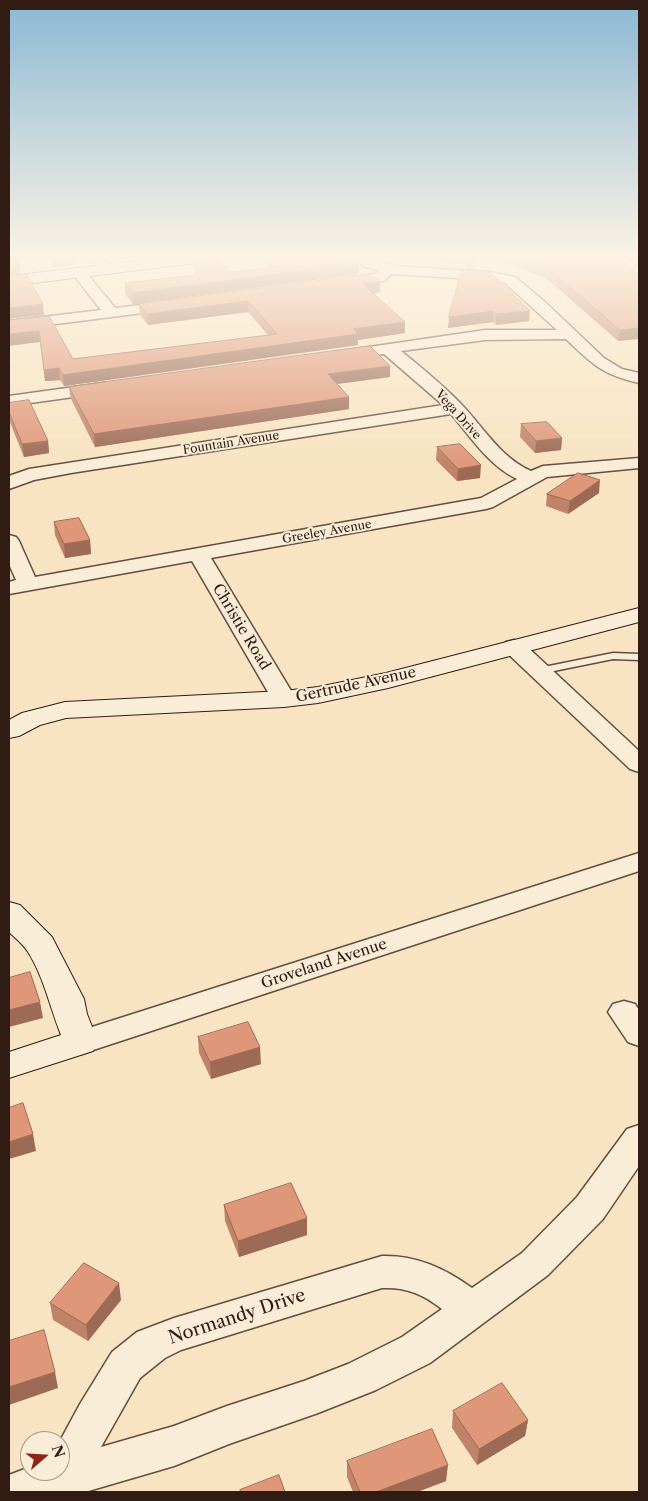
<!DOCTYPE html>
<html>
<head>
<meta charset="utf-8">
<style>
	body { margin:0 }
	#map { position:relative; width:648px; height:1501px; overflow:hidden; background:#f8e4c2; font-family:"Libre Caslon Text",serif }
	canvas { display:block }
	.frame { position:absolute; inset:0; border:10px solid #301c12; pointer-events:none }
	.north { position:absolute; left:20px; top:1431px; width:50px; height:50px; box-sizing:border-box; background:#faedd7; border:1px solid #a99988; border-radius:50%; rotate:71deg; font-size:14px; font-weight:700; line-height:20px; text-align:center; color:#301c12 }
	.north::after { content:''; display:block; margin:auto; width:18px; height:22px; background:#8f2418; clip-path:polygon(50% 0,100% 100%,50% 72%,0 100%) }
</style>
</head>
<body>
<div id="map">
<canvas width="648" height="1501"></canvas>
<div class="frame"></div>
<div class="north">N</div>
</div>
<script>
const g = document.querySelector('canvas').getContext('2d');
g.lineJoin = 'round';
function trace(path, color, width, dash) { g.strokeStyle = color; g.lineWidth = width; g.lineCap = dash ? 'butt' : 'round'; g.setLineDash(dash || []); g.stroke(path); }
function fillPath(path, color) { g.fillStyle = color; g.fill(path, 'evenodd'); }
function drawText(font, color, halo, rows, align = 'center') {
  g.font = font + ' "Libre Caslon Text",serif'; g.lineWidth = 4; g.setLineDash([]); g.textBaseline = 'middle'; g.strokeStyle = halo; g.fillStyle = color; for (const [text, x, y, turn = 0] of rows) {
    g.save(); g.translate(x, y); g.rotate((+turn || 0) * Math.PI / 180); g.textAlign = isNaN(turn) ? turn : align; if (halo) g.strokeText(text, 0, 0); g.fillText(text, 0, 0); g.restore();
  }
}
const lane = new Path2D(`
	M 613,653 L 639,654 L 639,660 L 613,659 L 539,674 L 533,671 L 539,668 Z`);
const street = new Path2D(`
	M 90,258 L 104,258 L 113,269 L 106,273 L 101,272 Z
	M 354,258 L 370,258 L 395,266 L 490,272 L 515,277 L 545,302 L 604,358 L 622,369 L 639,373 L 639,383 C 603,375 592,364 566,339 L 485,340 L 401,351 C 422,368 443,385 462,405 C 484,428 500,457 531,471 L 543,466 L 639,458 L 639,468 L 547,477 L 493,507 L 486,509 L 211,558 L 296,699 L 292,704 L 284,706 L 276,704 L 272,699 L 192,561 L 9,594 L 9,582 L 16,580 L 9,564 L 9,535 L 16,537 L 19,541 L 35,577 L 481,498 L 517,479 C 488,465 471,437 451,414 L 71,473 L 34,480 L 9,489 L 9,476 L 29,469 L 443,405 L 384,354 L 341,360 L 335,358 L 333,355 L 335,352 L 485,330 L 557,330 L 505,283 L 490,280 L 392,274 L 383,281 L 342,287 L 337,286 L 335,283 L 337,280 L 374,274 L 380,270 L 365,267 Z
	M 629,258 L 639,258 L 639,264 L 634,263 Z
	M 79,269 L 84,270 L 115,308 L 174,301 L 179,302 L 181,305 L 179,308 L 174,309 L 9,330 L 9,321 L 101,310 L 72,273 Z
	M 103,383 L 109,384 L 111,388 L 109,392 L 9,406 L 9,396 Z
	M 514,640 L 522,642 L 639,751 L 639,772 L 630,769 L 506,652 L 503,647 L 506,642 Z
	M 639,853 L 639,871 L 81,1054 L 70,1050 L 65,1042 L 70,1034 Z
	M 624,1001 L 635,1004 L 639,1010 L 639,1046 L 628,1042 L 608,1012 L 613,1004 Z
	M 639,1125 L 639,1166 L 603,1219 L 548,1275 L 430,1363 L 376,1390 L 318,1413 L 229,1444 L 174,1466 L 85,1492 L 9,1492 L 9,1475 L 30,1467 L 30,1471 L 60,1471 L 60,1441 L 80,1404 L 112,1352 L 137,1332 L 174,1318 L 382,1256 C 415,1255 445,1268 472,1288 L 522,1253 L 577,1197 L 627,1129 ZM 382,1288 C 406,1287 423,1294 442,1309 L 402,1337 L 348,1364 L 304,1381 L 227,1406 L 174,1426 L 101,1447 L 140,1378 L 165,1358 L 181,1350 Z`);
const secondary = new Path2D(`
	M 164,258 L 211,258 L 209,261 L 204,262 L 9,286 L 9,276 Z
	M 639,608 L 639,622 L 388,688 L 318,703 L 284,707 L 66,718 L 40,725 L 19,736 L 9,738 L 9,720 L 22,713 L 65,702 L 284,691 L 318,687 L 386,673 Z
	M 9,902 L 20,905 L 52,937 L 84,999 L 87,1014 L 98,1042 L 93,1051 L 9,1078 L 9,1052 L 61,1035 C 50,1008 44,977 28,952 C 23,944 15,938 9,932 Z`);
trace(lane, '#624e3e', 3);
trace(street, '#624e3e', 3);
trace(secondary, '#301c12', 2);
fillPath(lane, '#faedd7');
fillPath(street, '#faedd7');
fillPath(secondary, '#faedd7');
fillPath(new Path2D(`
	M 48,258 L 73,258 L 74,265 L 54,267 Z
	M 194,258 L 229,272 L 269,268 L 260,258 L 353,258 L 359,264 L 359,274 L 133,304 L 125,294 L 125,283 L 196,275 Z
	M 391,258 L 474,258 L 475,259 L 474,269 L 465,269 L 465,264 Z
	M 490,258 L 616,258 L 639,274 L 618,341 L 545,277 Z
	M 462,270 L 529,321 L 496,325 L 493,322 L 448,328 Z
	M 380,292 L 373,293 L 405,333 L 358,340 L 358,345 L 64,386 L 60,380 L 45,381 L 40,342 L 9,320 L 73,359 L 268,335 L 248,312 L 148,325 L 140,315 L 139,304 Z
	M 390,377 L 337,384 L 349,409 L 95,447 L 71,399 L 69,387 Z
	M 9,403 L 48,441 L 49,453 L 24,457 L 9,420 Z
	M 521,424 L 562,438 L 561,450 L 535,453 L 520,437 Z
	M 437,447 L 480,478 L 457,481 L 436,460 Z
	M 599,493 L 568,514 L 546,506 L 547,494 Z
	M 54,522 L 90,540 L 91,554 L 65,558 L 55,535 Z
	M 198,1037 L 261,1064 L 211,1079 L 199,1053 Z
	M 224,1205 L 307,1235 L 239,1257 L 225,1221 Z
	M 121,1300 L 88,1341 L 53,1320 L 50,1303 Z
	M 453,1411 L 528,1420 L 525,1436 L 477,1465 L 452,1428 Z
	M 347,1461 L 446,1481 L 417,1492 L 353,1492 L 347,1477 Z`), '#c08269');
fillPath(new Path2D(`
	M 53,258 L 73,258 L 74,265 L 54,267 Z
	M 20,262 L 21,273 L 9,275 L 9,264 Z
	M 359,264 L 359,274 L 133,304 L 132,293 Z
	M 380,282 L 380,292 L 363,294 L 363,284 Z
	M 248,301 L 248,312 L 148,325 L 147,314 Z
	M 43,304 L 44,315 L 9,319 L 9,308 Z
	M 493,311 L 493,322 L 448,328 L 449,317 Z
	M 530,311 L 529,321 L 496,325 L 496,314 Z
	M 405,322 L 405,333 L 358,340 L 358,345 L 64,386 L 63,375 L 353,329 Z
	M 639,328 L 639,339 L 618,341 L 620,330 Z
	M 39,331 L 40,342 L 9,346 L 9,334 Z
	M 390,366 L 390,377 L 328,385 L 328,374 Z
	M 59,368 L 60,380 L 45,381 L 44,370 Z
	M 349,397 L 349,409 L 95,447 L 94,434 Z
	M 562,438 L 561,450 L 535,453 L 536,441 Z
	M 48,441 L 49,453 L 24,457 L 22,444 Z
	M 481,465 L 480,478 L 457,481 L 458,469 Z
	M 600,480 L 599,493 L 568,514 L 570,501 Z
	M 90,540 L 91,554 L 65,558 L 64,544 Z
	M 40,1002 L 43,1018 L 9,1027 L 9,1010 Z
	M 260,1047 L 261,1064 L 211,1079 L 210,1062 Z
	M 33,1134 L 36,1151 L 9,1159 L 9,1142 Z
	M 307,1218 L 307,1235 L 239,1257 L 238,1241 Z
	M 119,1283 L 121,1300 L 88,1341 L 86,1325 Z
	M 55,1372 L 58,1388 L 9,1405 L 9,1387 Z
	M 528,1420 L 525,1436 L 477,1465 L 479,1449 Z
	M 448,1465 L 446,1481 L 417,1492 L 376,1492 Z`), '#9c6a55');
const building = new Path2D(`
	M 9,258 L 17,258 L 20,262 L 9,264 Z
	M 194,258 L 217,258 L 229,272 L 277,267 L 269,258 L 353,258 L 359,264 L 132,293 L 125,283 L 196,275 Z
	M 520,258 L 616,258 L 622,261 L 639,274 L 639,328 L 620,330 L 546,267 Z
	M 462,270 L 489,271 L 530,311 L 496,314 L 493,311 L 449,317 Z
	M 371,274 L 380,282 L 363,284 L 405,322 L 353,329 L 358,334 L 63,375 L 59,368 L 44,370 L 39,331 L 9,334 L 9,320 L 49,316 L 73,359 L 277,334 L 248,301 L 147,314 L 139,304 Z
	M 27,275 L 43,304 L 9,308 L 9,277 Z
	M 370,346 L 390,366 L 328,374 L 349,397 L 94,434 L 69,387 Z
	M 29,400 L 48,441 L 22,444 L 9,412 L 9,403 Z
	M 547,422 L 562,438 L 536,441 L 521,424 Z
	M 460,444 L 481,465 L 458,469 L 437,447 Z
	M 578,473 L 600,480 L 570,501 L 547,494 Z
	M 79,518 L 90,540 L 64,544 L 54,522 Z
	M 30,972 L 40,1002 L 9,1010 L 9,978 Z
	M 248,1022 L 260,1047 L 210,1062 L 198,1037 Z
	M 23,1103 L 33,1134 L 9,1142 L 9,1108 Z
	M 291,1183 L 307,1218 L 238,1241 L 224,1205 Z
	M 84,1263 L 119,1283 L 86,1325 L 50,1303 Z
	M 44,1330 L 55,1372 L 9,1387 L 9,1341 Z
	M 502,1383 L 528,1420 L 479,1449 L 453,1411 Z
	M 432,1429 L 448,1465 L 376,1492 L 360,1492 L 347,1461 Z
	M 279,1475 L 285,1492 L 241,1492 L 240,1490 Z`);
fillPath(building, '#df977a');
trace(building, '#9c6a55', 1);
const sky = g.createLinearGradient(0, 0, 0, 468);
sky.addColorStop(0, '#8ab8d5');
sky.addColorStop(0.55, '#fcf3e4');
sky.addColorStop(1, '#fcf3e400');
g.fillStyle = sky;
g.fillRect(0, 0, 648, 468);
drawText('12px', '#301c12', '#faedd7', [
	["Vega Drive",458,415,48],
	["Fountain Avenue",231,443,-9],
	["Greeley Avenue",327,532,-10]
]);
drawText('15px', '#301c12', '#faedd7', [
	["Christie Road",241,627,59],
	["Gertrude Avenue",356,685,-12],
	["Groveland Avenue",324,964,-18]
]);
drawText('18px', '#301c12', '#faedd7', [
	["Normandy Drive",237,1317,-18]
]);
</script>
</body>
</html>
